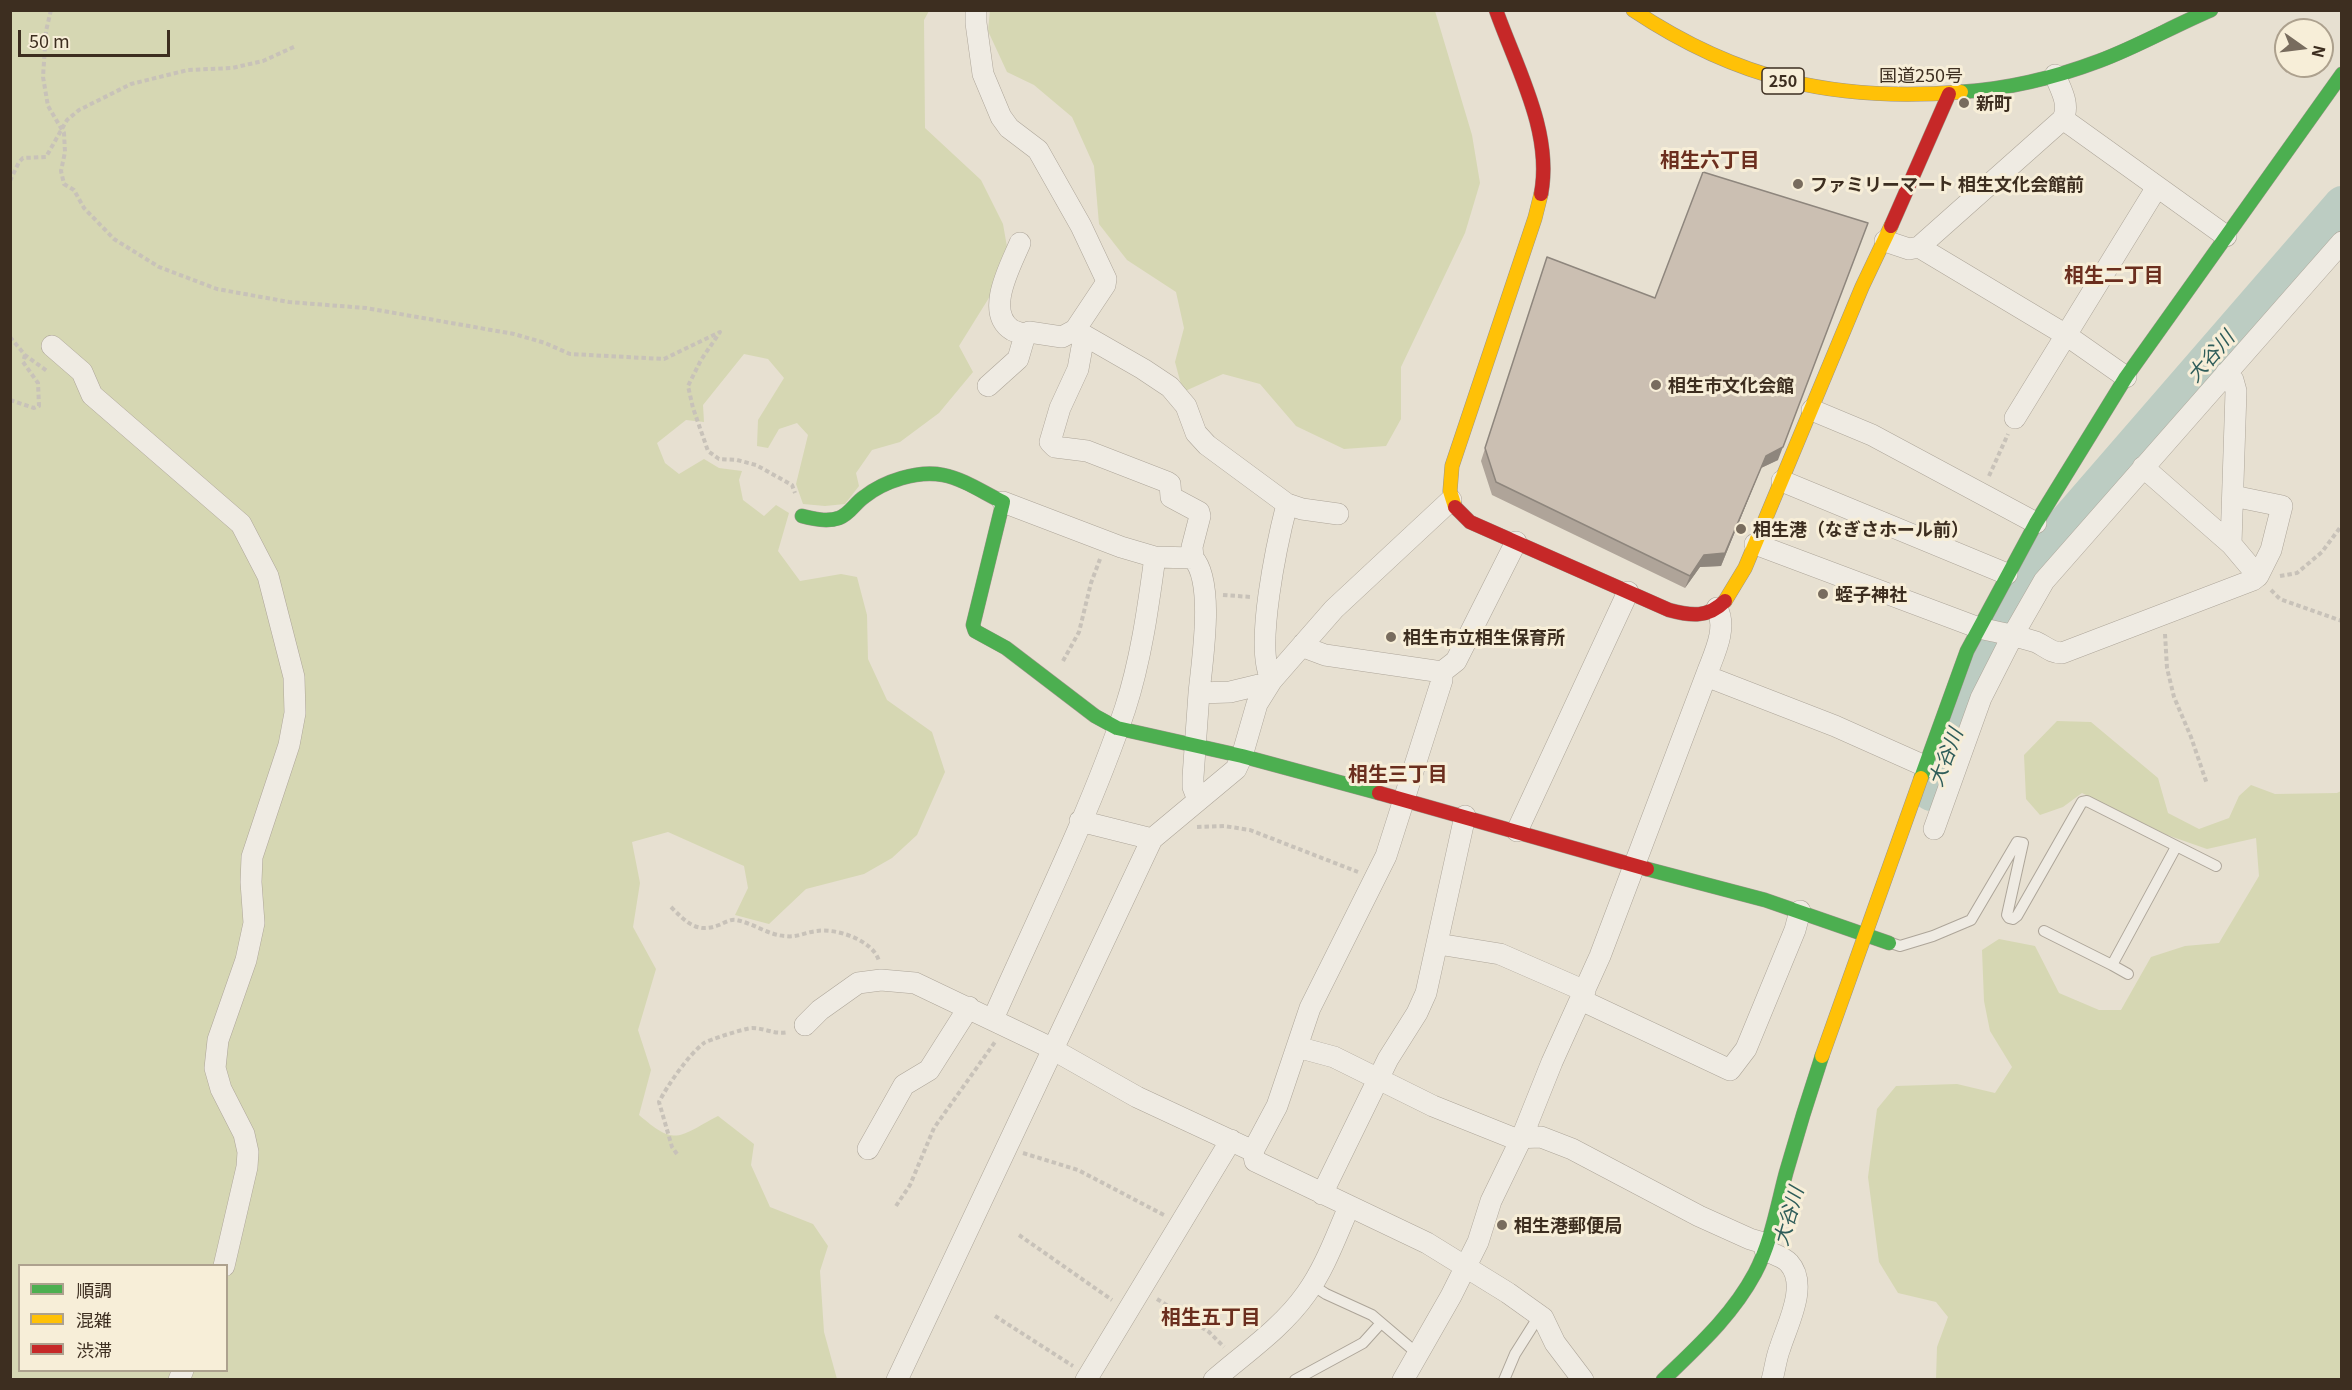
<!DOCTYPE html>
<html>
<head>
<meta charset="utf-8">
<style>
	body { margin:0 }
	#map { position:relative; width:2352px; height:1390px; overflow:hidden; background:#e7e0d1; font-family:Georgia,"Noto Sans JP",serif }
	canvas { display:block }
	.frame { position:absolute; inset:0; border:12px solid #3d2e20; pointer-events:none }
	.legend { position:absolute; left:18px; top:1264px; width:210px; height:108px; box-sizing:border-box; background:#f7eed8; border:2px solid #ada18e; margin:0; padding:8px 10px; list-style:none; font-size:18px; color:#3d2e20 }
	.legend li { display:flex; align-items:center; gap:12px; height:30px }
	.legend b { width:30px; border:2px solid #ada18e }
	.north { position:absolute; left:2274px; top:18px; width:60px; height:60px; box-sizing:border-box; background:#f7eed8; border:2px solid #ada18e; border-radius:50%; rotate:104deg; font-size:16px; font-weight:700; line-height:24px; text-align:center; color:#3d2e20 }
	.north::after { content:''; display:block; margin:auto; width:21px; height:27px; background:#786c5e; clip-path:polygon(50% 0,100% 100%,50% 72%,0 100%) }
	.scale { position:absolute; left:18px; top:30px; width:152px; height:27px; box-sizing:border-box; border:3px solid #3d2e20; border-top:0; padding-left:8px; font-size:18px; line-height:21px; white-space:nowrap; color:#3d2e20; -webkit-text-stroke:4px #f7eed8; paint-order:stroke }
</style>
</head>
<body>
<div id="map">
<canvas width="2352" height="1390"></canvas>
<div class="frame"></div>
<ul class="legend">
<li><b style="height:8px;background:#4caf50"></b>順調</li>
<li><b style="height:8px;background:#ffc107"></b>混雑</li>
<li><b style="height:8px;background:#c62828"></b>渋滞</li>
</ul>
<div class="north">N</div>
<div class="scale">50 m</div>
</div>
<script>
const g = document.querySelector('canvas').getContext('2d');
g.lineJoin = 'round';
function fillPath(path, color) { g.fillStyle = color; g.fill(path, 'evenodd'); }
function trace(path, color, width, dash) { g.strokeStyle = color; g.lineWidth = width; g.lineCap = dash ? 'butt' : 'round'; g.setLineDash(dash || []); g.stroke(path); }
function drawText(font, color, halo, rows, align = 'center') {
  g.font = font + ' Georgia,"Noto Sans JP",serif'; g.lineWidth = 6; g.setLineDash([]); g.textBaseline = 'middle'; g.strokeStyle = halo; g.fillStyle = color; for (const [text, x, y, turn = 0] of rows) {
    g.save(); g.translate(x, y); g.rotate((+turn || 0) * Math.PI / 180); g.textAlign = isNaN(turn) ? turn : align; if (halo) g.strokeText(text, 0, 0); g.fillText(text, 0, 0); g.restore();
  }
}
fillPath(new Path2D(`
	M 990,10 L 1435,11 L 1472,135 L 1480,183 L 1465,233 L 1401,367 L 1401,419 L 1386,446 L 1344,449 L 1296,426 L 1260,384 L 1223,374 L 1183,392 L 1175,362 L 1184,328 L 1176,292 L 1127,260 L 1099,224 L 1094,166 L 1072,117 L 1034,85 L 1007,72 L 988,31 Z
	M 10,11 L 929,11 L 924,20 L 925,128 L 981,180 L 1003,224 L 1010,264 L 959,346 L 973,372 L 939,413 L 900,442 L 872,450 L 856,473 L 859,486 L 845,504 L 825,506 L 803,504 L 796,484 L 808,435 L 797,423 L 779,429 L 768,448 L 757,446 L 758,420 L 784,378 L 768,359 L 744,354 L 703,405 L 704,422 L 686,420 L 657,443 L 665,463 L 679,474 L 704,459 L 719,468 L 742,471 L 739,480 L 743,500 L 764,516 L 776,505 L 789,513 L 778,551 L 800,581 L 841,574 L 857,577 L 867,615 L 868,659 L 887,700 L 932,732 L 945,772 L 917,835 L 892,858 L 864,874 L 806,889 L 769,924 L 735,915 L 748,888 L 744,866 L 668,832 L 632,842 L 640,883 L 633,927 L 656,969 L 638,1030 L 651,1070 L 639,1115 C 676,1147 678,1137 718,1116 L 754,1144 L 751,1165 L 770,1207 L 813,1224 L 828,1246 L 820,1271 L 824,1332 L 837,1379 L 11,1379 ZM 20,1266 L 226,1266 L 226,1370 L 20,1370 Z
	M 2057,721 L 2091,722 L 2158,778 L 2168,813 L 2199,829 L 2229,818 L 2239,796 L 2251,785 L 2275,794 L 2337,793 L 2341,791 L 2341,1379 L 1936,1379 L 1937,1347 L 1948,1317 L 1936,1302 L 1898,1293 L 1879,1262 L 1868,1177 L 1877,1109 L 1896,1086 L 1957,1084 L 1995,1093 L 2012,1067 L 1990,1031 L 1984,1001 L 1982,950 L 1999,939 L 2035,946 L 2059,993 L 2099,1010 L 2121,1010 L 2151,957 L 2185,946 L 2219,943 L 2259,876 L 2256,838 L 2207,849 L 2167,835 L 2082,793 L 2063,807 L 2040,815 L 2026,799 L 2024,755 Z`), '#d6d7b3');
trace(new Path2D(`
	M 1931,793 L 1990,640 L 2062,527 L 2342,204`), '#bcccc2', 36);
const lane = new Path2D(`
	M 2044,931 L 2112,965
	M 1891,943 L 1900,946 L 1933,936 L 1971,920 L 2017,842 L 2023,843 L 2007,915 L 2009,918 L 2013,919 L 2017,916 L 2082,802 L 2087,801 L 2216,866
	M 2128,974 L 2112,965 L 2176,847
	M 1312,1285 L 1326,1294 L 1372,1315 L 1419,1355
	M 1295,1380 L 1363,1343 L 1381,1323
	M 1504,1380 L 1515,1354 L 1539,1316`);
const street = new Path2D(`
	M 976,10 L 976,23 L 983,74 L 1001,117 L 1009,128 L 1038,150 L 1081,226 L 1106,279 L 1105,285 L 1075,330
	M 2063,119 L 2226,236
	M 1885,241 L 1909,249 L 1919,247 L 2063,119 C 2070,104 2061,90 2055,75
	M 1020,243 C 1011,265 984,312 1012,330 C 1016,332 1021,333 1025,335
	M 1919,247 L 2066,335 L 2126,377
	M 1084,336 L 1078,369 L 1060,408 L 1050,442 L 1055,447 L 1087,451 L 1167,482 L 1170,484 L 1171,497 L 1199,512 L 1200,516 L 1192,547 L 1193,558
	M 52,346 L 82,372 L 92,395 L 241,524 L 268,576 L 294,677 L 295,713 L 289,745 L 252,857 L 251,882 L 254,923 L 246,960 L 218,1040 L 215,1068 L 221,1089 L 244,1134 L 248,1152 L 247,1167 L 224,1266
	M 988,386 L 1018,359 L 1025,335 L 1029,332 L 1062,337 L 1075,330 L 1143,369 L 1170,387 L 1186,406 L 1196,433 L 1207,445 L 1287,504 L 1302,509 L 1338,514
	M 1812,410 L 1872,435 L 2036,523
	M 2015,418 L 2157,187
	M 2143,467 L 2231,544
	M 1782,481 L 2007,574
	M 2233,496 L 2282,506 L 2271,550 L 2258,576
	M 1003,502 L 1121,547 L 1155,557 L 1193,558 C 1215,582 1202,661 1199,693
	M 1516,542 L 1456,661 L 1442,672 L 1442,680 L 1386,856 L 1310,1008 L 1277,1106 L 1253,1151 L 1255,1161 L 1427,1243 L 1508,1293 L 1543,1318 L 1555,1343 L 1583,1380
	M 1755,544 L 1979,628 C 1998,632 2017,636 2036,642 C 2045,646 2051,653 2062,653 L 2253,580 L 2258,576 L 2231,544 L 2236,391 L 2233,380 L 2226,373
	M 1303,644 L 1309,649 L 1325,655 L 1442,672
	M 1706,676 L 1835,726 L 1927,767
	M 1272,680 C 1253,651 1278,539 1287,504
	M 1198,800 L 1193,787 L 1193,777 L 1199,693 L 1230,692 L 1259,685 L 1265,689
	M 1080,821 L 1152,839
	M 1934,829 L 1981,698 L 2013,635 L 2044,581 L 2342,242
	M 1517,831 L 1628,592
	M 1438,944 L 1500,954 L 1585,991
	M 1581,1000 L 1730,1070 L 1746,1049 L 1795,930 L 1800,911
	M 993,1019 C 1038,917 1089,815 1125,709 C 1141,660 1148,608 1155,557
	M 805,1025 L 820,1010 L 858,983 L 881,980 L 915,983 L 1045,1045 L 1137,1097 L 1253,1151
	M 1297,1047 L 1334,1057 L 1433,1106 L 1513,1138 L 1541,1137 L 1572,1149 L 1699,1216 L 1750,1239 L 1767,1244
	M 868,1149 L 904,1085 L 929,1070 L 969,1007
	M 1322,1194 L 1388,1059 L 1417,1013 L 1426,993 L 1465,816
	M 1765,1250 C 1772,1254 1784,1257 1789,1263 C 1809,1285 1787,1325 1780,1348 C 1776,1358 1775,1369 1772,1380
	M 179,1380 L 183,1370
	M 897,1380 L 1152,839 L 1236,769 L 1242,756 L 1257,704 L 1272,680 L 1334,609 L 1451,500
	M 1086,1380 L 1231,1140
	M 1214,1380 C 1245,1353 1282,1328 1306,1294 C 1325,1268 1336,1236 1349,1207
	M 1403,1380 L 1451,1296 L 1478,1242 L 1491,1201 L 1522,1137 L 1552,1062 L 1600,956 L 1706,676 C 1713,656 1728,629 1717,608`);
const fast = new Path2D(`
	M 1961,92 C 2007,89 2054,78 2099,61 C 2137,47 2173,26 2211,10
	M 802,516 C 814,519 827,522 839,518 C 850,514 855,503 864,497 C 884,481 918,470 943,475 C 964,479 984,493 1003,502 L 973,625 L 975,631 L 1006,648 L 1095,716 L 1117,728 L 1242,756 L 1379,793
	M 1921,778 L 1967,651 L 2036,523 L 2126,377 L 2342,74
	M 1647,869 L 1765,900 L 1889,943
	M 1663,1380 C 1697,1347 1732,1316 1755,1273 C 1771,1243 1777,1207 1786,1173 C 1797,1134 1809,1095 1822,1056`);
const slow = new Path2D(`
	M 1633,10 C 1738,80 1835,102 1961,92
	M 1455,507 L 1450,491 L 1452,466 L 1535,218 L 1541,194
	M 1725,601 L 1745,568 L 1862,287 L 1891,226
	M 1822,1056 L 1921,778`);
const jam = new Path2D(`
	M 1496,10 C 1516,67 1553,132 1541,194
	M 1891,226 L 1949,94
	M 1455,507 L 1470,522 L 1669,610 C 1691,616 1708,618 1725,601
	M 1379,793 L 1647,869`);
trace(lane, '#ada599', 12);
trace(street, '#ada599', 22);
trace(fast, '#9c958a', 15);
trace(slow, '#9c958a', 15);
trace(jam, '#9c958a', 15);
trace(new Path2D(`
	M 51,10 L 46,31 L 43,77 L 48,106 L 64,133 L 65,152 L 61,171 L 64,184 L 74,190 L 84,208 L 114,239 L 159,267 L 217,289 L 289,302 L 366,308 L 514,334 L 545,343 L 570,354 L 664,359 L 720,332 L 701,360 L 688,386 L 693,408 L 708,451 L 719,459 L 737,460 L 756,465 L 792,485 L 795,493
	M 10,181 L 19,162 L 23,158 L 46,157 L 67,120 L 79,110 L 131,84 L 188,70 L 232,68 L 263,61 L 296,46
	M 10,337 L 25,355 L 47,371
	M 10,400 L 34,408 L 39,406 L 38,383 L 23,362 L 25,355
	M 1989,476 L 2008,434
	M 2280,576 L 2297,573 L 2322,552 L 2342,525
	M 2271,590 L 2280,599 L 2342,621
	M 1223,595 L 1251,597
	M 2165,634 L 2167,668 L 2174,697 L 2191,737 L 2207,784
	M 1063,661 L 1079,632 L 1091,583 L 1100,559
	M 1197,827 L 1224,826 L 1250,830 L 1358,872
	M 671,907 C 686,922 697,934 719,925 C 724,923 730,919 736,920 C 753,923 768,935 785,936 C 796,938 806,932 817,931 C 836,928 873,940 879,961
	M 1023,1153 L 1078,1170 L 1164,1215
	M 677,1154 L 672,1147 L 659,1102 C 667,1086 689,1054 704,1043 C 708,1040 746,1028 752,1028 C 765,1028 775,1035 788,1032
	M 896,1206 L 910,1185 L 934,1128 L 995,1042
	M 1019,1235 L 1112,1300
	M 1157,1299 L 1209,1332 L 1224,1347
	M 995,1316 L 1073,1366`), '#c8c2b9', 4, [4.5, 3]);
trace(lane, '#efebe3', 10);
trace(street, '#efebe3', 21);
trace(fast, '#4caf50', 14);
trace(slow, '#ffc107', 14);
trace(jam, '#c62828', 14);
fillPath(new Path2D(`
	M 1547,257 L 1655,298 L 1778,460 L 1761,468 L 1721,566 L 1700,567 L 1685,588 L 1492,495 L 1481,461 Z`), '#afa499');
fillPath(new Path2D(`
	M 1868,223 L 1778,460 L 1761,468 L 1721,566 L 1700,567 L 1685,588 L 1690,576 Z`), '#8e867d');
const building = new Path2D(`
	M 1703,172 L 1868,223 L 1783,447 L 1766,456 L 1725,553 L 1704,555 L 1690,576 L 1496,482 L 1485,448 L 1547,257 L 1655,298 Z`);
fillPath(building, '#cbbfb2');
trace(building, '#8e867d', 1.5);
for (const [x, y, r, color] of [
	[1964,103,6,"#786c5e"],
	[1798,184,6,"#786c5e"],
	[1656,385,6,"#786c5e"],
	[1741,529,6,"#786c5e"],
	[1823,594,6,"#786c5e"],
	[1391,637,6,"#786c5e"],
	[1502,1225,6,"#786c5e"]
]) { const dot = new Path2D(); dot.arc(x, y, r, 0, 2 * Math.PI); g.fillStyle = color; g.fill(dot); trace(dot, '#f7eed8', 2); }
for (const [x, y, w] of [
	[1783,81,42]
]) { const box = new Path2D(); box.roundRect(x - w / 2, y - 13, w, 26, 4.5); g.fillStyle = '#f7eed8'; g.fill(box); trace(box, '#3d2e20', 1.5); }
drawText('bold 16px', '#3d2e20', null, [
	["250",1783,81]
]);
drawText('18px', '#3d2e20', '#f7eed8', [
	["国道250号",1921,75]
]);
drawText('bold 18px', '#3d2e20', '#f7eed8', [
	["新町",1976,103],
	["ファミリーマート 相生文化会館前",1810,184],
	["相生市文化会館",1668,385],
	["相生港（なぎさホール前）",1753,529],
	["蛭子神社",1835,594],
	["相生市立相生保育所",1403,637],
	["相生港郵便局",1514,1225]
], 'left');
drawText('bold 20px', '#6b2e1e', '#f7eed8', [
	["相生六丁目",1710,159],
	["相生二丁目",2114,274],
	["相生三丁目",1398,773],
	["相生五丁目",1211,1316]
]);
drawText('italic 20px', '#2f5d5a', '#f7eed8', [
	["大谷川",2210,356,-49],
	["大谷川",1945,757,-69],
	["大谷川",1788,1216,-74]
]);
</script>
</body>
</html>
